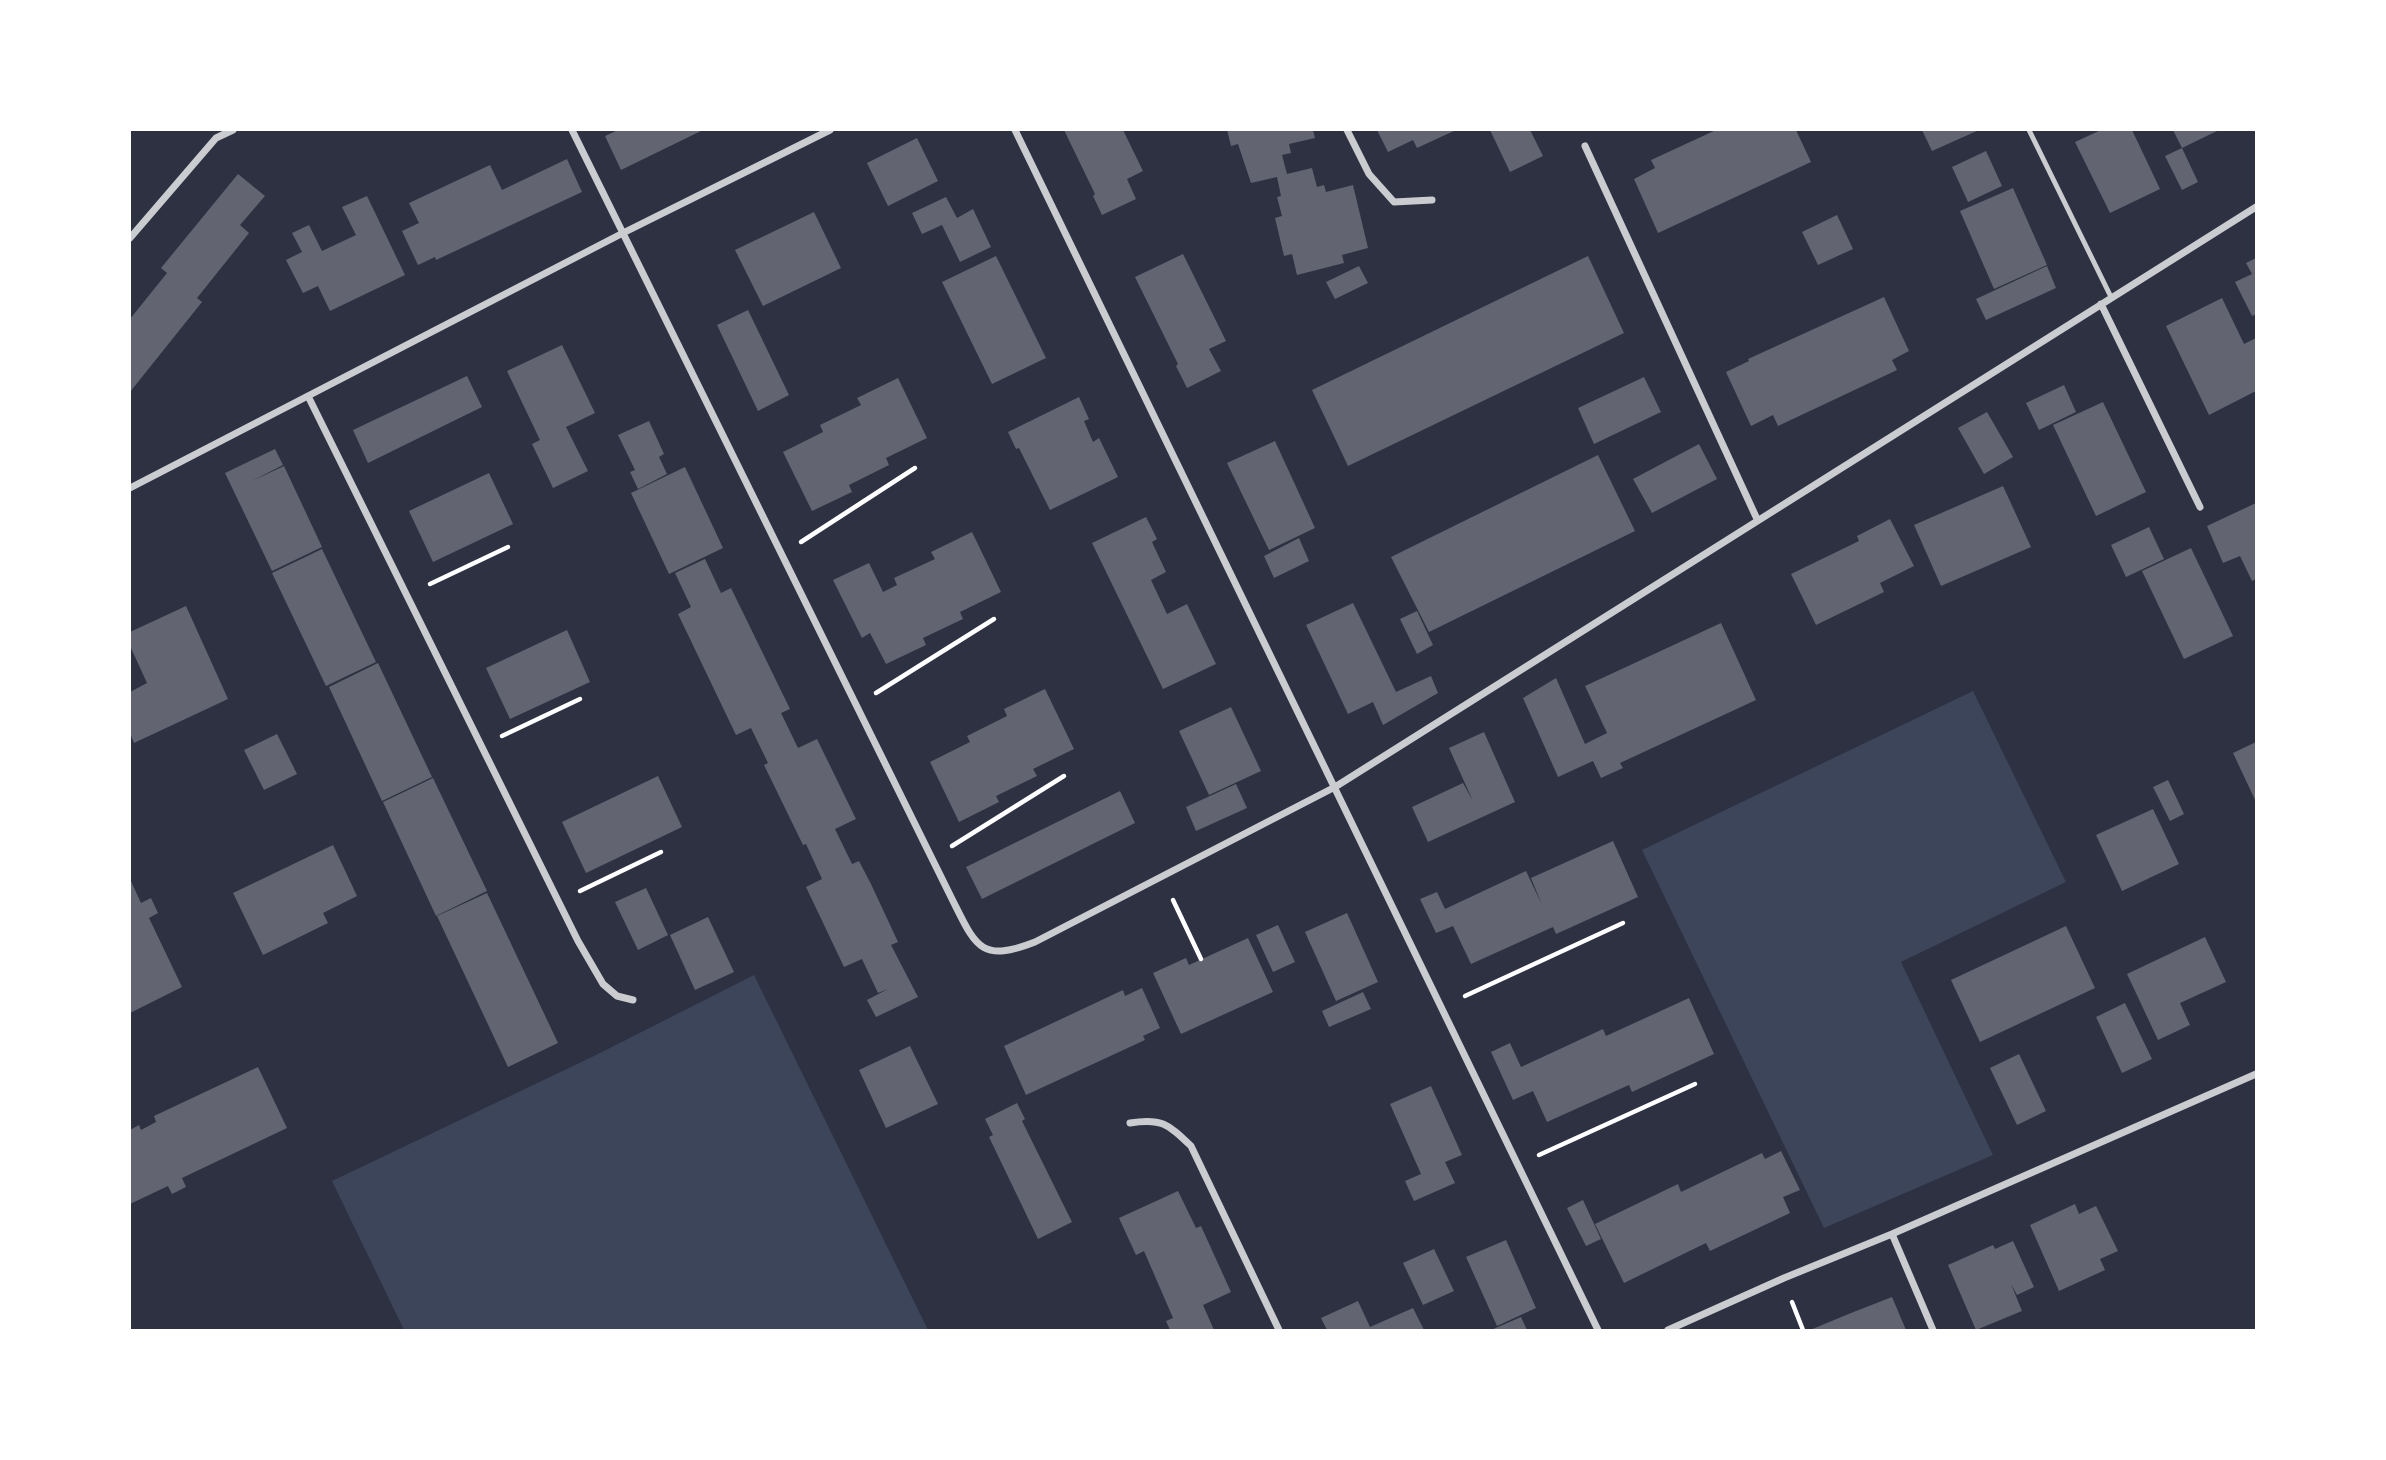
<!DOCTYPE html>
<html>
<head>
<meta charset="utf-8">
<style>
	body { margin:0 }
	#map { position:relative; width:2386px; height:1460px; overflow:hidden; background:#2d3142; font-family:"Fira Sans Condensed",sans-serif }
	canvas { display:block }
	.frame { position:absolute; inset:0; border:131px solid #fff; pointer-events:none }
</style>
</head>
<body>
<div id="map">
<canvas width="2386" height="1460"></canvas>
<div class="frame"></div>
</div>
<script>
const g = document.querySelector('canvas').getContext('2d');
g.lineJoin = 'round';
function fillPath(path, color) { g.fillStyle = color; g.fill(path, 'evenodd'); }
function trace(path, color, width, dash) { g.strokeStyle = color; g.lineWidth = width; g.lineCap = dash ? 'butt' : 'round'; g.setLineDash(dash || []); g.stroke(path); }
fillPath(new Path2D(`
	M 1973,691 L 2066,882 L 1901,962 L 1993,1155 L 1824,1228 L 1642,850 Z
	M 754,975 L 928,1330 L 404,1330 L 332,1181 L 596,1055 Z`), '#3c4559');
fillPath(new Path2D(`
	M 618,130 L 703,130 L 621,170 L 605,136 Z
	M 1064,130 L 1123,130 L 1143,171 L 1127,179 L 1136,199 L 1102,215 L 1093,196 L 1095,194 Z
	M 1227,130 L 1313,130 L 1315,138 L 1289,144 L 1291,153 L 1282,155 L 1287,174 L 1312,168 L 1317,187 L 1324,185 L 1326,192 L 1353,185 L 1368,248 L 1342,255 L 1344,263 L 1297,275 L 1292,254 L 1284,256 L 1275,218 L 1282,216 L 1277,197 L 1281,196 L 1277,177 L 1251,183 L 1238,144 L 1231,146 Z
	M 1377,130 L 1456,130 L 1417,148 L 1413,140 L 1388,152 Z
	M 1490,130 L 1530,130 L 1543,156 L 1510,172 Z
	M 1716,130 L 1796,130 L 1811,162 L 1658,233 L 1634,179 L 1655,168 L 1651,160 Z
	M 1922,130 L 1979,130 L 1932,151 Z
	M 2101,130 L 2132,130 L 2160,189 L 2110,213 L 2075,142 Z
	M 2173,130 L 2219,130 L 2182,148 Z
	M 917,138 L 938,181 L 888,206 L 867,163 Z
	M 2182,148 L 2198,182 L 2182,190 L 2165,156 Z
	M 1986,151 L 2002,186 L 1968,202 L 1952,167 Z
	M 567,159 L 582,192 L 436,260 L 435,257 L 418,265 L 402,231 L 419,223 L 409,203 L 490,165 L 502,190 Z
	M 238,174 L 265,196 L 240,225 L 249,233 L 197,298 L 202,302 L 130,392 L 130,319 L 167,273 L 161,268 Z
	M 2013,188 L 2047,265 L 1994,289 L 1960,211 Z
	M 367,196 L 405,275 L 330,311 L 318,286 L 303,293 L 286,260 L 302,252 L 292,233 L 309,225 L 322,251 L 356,235 L 342,207 Z
	M 946,197 L 957,218 L 973,209 L 991,247 L 960,262 L 942,225 L 922,234 L 912,213 Z
	M 814,212 L 841,268 L 763,306 L 735,250 Z
	M 1837,215 L 1853,249 L 1818,265 L 1802,232 Z
	M 1183,254 L 1226,341 L 1209,349 L 1221,371 L 1187,388 L 1176,366 L 1178,364 L 1135,277 Z
	M 996,256 L 1046,358 L 992,384 L 942,282 Z
	M 1588,256 L 1624,333 L 1348,466 L 1312,390 Z
	M 2256,258 L 2256,314 L 2252,316 L 2235,282 L 2252,274 L 2246,263 Z
	M 1359,266 L 1368,283 L 1335,299 L 1326,282 Z
	M 2047,266 L 2056,288 L 1986,320 L 1976,299 Z
	M 1884,297 L 1909,351 L 1892,360 L 1897,370 L 1778,426 L 1773,415 L 1751,426 L 1726,372 L 1749,361 L 1748,359 Z
	M 2222,298 L 2244,344 L 2256,338 L 2256,391 L 2209,415 L 2166,326 Z
	M 748,310 L 789,395 L 758,411 L 717,325 Z
	M 562,345 L 595,413 L 566,427 L 588,471 L 553,488 L 532,444 L 540,440 L 507,371 Z
	M 467,376 L 482,407 L 368,463 L 353,430 Z
	M 1644,377 L 1661,412 L 1594,444 L 1578,408 Z
	M 898,378 L 927,438 L 886,458 L 889,465 L 849,485 L 852,492 L 812,511 L 783,452 L 823,432 L 820,425 L 861,405 L 857,398 Z
	M 2064,385 L 2076,412 L 2039,430 L 2026,403 Z
	M 1079,397 L 1089,419 L 1084,421 L 1093,442 L 1099,438 L 1118,477 L 1050,510 L 1019,448 L 1016,449 L 1008,432 Z
	M 2103,402 L 2146,492 L 2096,516 L 2053,425 Z
	M 1987,412 L 2013,457 L 1984,474 L 1958,428 Z
	M 649,421 L 664,454 L 659,457 L 667,474 L 638,489 L 630,472 L 635,470 L 618,435 Z
	M 1275,441 L 1315,528 L 1269,550 L 1227,463 Z
	M 1699,444 L 1717,479 L 1652,513 L 1633,479 Z
	M 275,449 L 283,465 L 252,481 L 284,466 L 322,547 L 272,571 L 225,473 Z
	M 1598,455 L 1635,531 L 1429,632 L 1391,557 Z
	M 685,467 L 723,548 L 669,574 L 631,493 Z
	M 489,473 L 513,524 L 433,562 L 409,511 Z
	M 2003,486 L 2031,547 L 1941,586 L 1914,525 Z
	M 2256,503 L 2256,579 L 2252,581 L 2240,556 L 2223,563 L 2207,526 Z
	M 1146,517 L 1157,539 L 1152,542 L 1166,572 L 1151,580 L 1167,614 L 1187,604 L 1216,664 L 1163,689 L 1092,543 Z
	M 1890,519 L 1914,566 L 1880,583 L 1884,592 L 1816,625 L 1791,574 L 1859,541 L 1857,536 Z
	M 2149,527 L 2164,559 L 2126,577 L 2111,545 Z
	M 972,532 L 1001,592 L 960,612 L 963,619 L 923,638 L 926,645 L 886,664 L 870,633 L 862,638 L 833,580 L 869,563 L 883,592 L 897,585 L 894,578 L 935,559 L 931,552 Z
	M 1299,538 L 1309,561 L 1274,578 L 1264,556 Z
	M 2191,548 L 2233,636 L 2184,659 L 2142,571 Z
	M 322,549 L 376,662 L 326,686 L 272,573 Z
	M 705,559 L 721,593 L 731,588 L 790,709 L 781,713 L 798,748 L 817,739 L 856,819 L 835,829 L 852,864 L 859,861 L 871,884 L 898,942 L 891,945 L 918,997 L 876,1017 L 867,1000 L 888,989 L 878,993 L 862,959 L 844,967 L 806,887 L 822,879 L 806,844 L 803,845 L 764,765 L 768,763 L 751,728 L 736,735 L 678,614 L 691,607 L 675,573 Z
	M 1353,603 L 1396,692 L 1431,676 L 1438,693 L 1383,725 L 1373,702 L 1348,714 L 1306,625 Z
	M 186,606 L 228,699 L 134,743 L 130,733 L 130,692 L 147,683 L 130,646 L 130,632 Z
	M 1417,611 L 1433,645 L 1417,654 L 1400,619 Z
	M 1721,623 L 1756,700 L 1620,763 L 1623,768 L 1601,778 L 1593,761 L 1558,777 L 1523,698 L 1556,678 L 1585,744 L 1607,733 L 1585,686 Z
	M 567,630 L 590,682 L 510,719 L 486,668 Z
	M 378,663 L 432,777 L 382,801 L 329,687 Z
	M 1045,689 L 1074,749 L 1033,769 L 1037,776 L 996,796 L 999,802 L 959,822 L 930,762 L 970,742 L 967,736 L 1007,716 L 1004,709 Z
	M 1231,707 L 1261,771 L 1209,795 L 1179,731 Z
	M 1484,732 L 1515,802 L 1428,842 L 1412,807 L 1463,783 L 1473,801 L 1449,748 Z
	M 277,734 L 297,774 L 264,790 L 244,750 Z
	M 2256,742 L 2256,802 L 2233,753 Z
	M 658,776 L 682,827 L 586,873 L 562,822 Z
	M 433,778 L 487,891 L 436,916 L 383,802 Z
	M 2168,780 L 2184,814 L 2170,821 L 2153,787 Z
	M 1236,784 L 1247,808 L 1196,831 L 1186,807 Z
	M 1120,791 L 1135,823 L 982,899 L 966,867 Z
	M 2153,809 L 2179,864 L 2122,891 L 2096,835 Z
	M 1613,841 L 1638,897 L 1556,934 L 1553,927 L 1471,964 L 1453,926 L 1436,933 L 1420,899 L 1437,892 L 1445,909 L 1526,871 L 1542,905 L 1531,878 Z
	M 333,845 L 357,896 L 323,913 L 328,923 L 263,955 L 233,893 Z
	M 130,879 L 141,903 L 151,898 L 158,913 L 149,918 L 182,987 L 130,1013 Z
	M 646,888 L 668,935 L 638,950 L 615,902 Z
	M 487,893 L 558,1043 L 508,1067 L 437,916 Z
	M 1347,913 L 1378,982 L 1336,1001 L 1305,932 Z
	M 708,917 L 734,972 L 695,990 L 670,935 Z
	M 1278,925 L 1295,962 L 1273,972 L 1256,935 Z
	M 2066,926 L 2095,988 L 1980,1042 L 1951,980 Z
	M 2205,937 L 2226,982 L 2180,1003 L 2190,1025 L 2158,1040 L 2127,974 Z
	M 1248,938 L 1273,992 L 1181,1034 L 1153,973 L 1186,958 L 1189,965 Z
	M 1142,988 L 1160,1028 L 1143,1036 L 1145,1040 L 1026,1095 L 1004,1046 L 1123,990 L 1125,996 Z
	M 1363,992 L 1371,1009 L 1329,1027 L 1322,1011 Z
	M 1689,998 L 1714,1054 L 1632,1092 L 1629,1085 L 1547,1122 L 1533,1091 L 1513,1100 L 1491,1052 L 1510,1043 L 1521,1067 L 1603,1029 L 1606,1036 Z
	M 2125,1003 L 2152,1059 L 2122,1073 L 2096,1017 Z
	M 910,1046 L 938,1104 L 886,1128 L 859,1070 Z
	M 2019,1054 L 2046,1111 L 2017,1125 L 1990,1068 Z
	M 258,1067 L 287,1128 L 182,1178 L 186,1187 L 172,1194 L 168,1186 L 130,1204 L 130,1130 L 139,1125 L 141,1130 L 156,1122 L 154,1116 Z
	M 1431,1086 L 1462,1155 L 1445,1162 L 1455,1183 L 1414,1201 L 1405,1181 L 1421,1174 L 1390,1104 Z
	M 1017,1103 L 1025,1119 L 1022,1121 L 1072,1222 L 1038,1239 L 989,1137 L 993,1135 L 985,1119 Z
	M 1781,1151 L 1800,1190 L 1783,1197 L 1790,1213 L 1710,1251 L 1706,1243 L 1624,1283 L 1595,1224 L 1678,1184 L 1681,1192 L 1762,1153 L 1765,1159 Z
	M 1178,1191 L 1196,1228 L 1201,1226 L 1231,1292 L 1203,1305 L 1214,1330 L 1170,1330 L 1166,1321 L 1173,1318 L 1144,1251 L 1136,1255 L 1119,1218 Z
	M 1583,1200 L 1601,1239 L 1586,1246 L 1567,1208 Z
	M 2075,1204 L 2079,1214 L 2096,1206 L 2118,1251 L 2100,1259 L 2105,1270 L 2059,1291 L 2030,1225 Z
	M 1506,1240 L 1536,1308 L 1497,1326 L 1466,1257 Z
	M 2013,1241 L 2034,1287 L 2017,1295 L 2011,1284 L 2022,1311 L 1976,1330 L 1948,1265 L 1993,1245 L 1995,1249 Z
	M 1434,1249 L 1454,1291 L 1423,1305 L 1403,1263 Z
	M 1892,1297 L 1906,1330 L 1810,1330 L 1851,1313 Z
	M 1358,1301 L 1370,1327 L 1413,1308 L 1424,1330 L 1327,1330 L 1321,1318 Z
	M 1521,1317 L 1527,1330 L 1491,1330 Z`), '#626471');
trace(new Path2D(`
	M 801,542 L 915,468
	M 430,584 L 508,547
	M 876,693 L 994,619
	M 502,736 L 580,699
	M 952,846 L 1064,776
	M 580,891 L 661,852
	M 1173,900 L 1201,959
	M 1465,996 L 1623,923
	M 1539,1155 L 1695,1084
	M 1792,1302 L 1803,1330`), '#fff', 4.5);
trace(new Path2D(`
	M 2029,130 L 2111,297`), '#caccd0', 5);
trace(new Path2D(`
	M 572,130 L 953,901 C 976,947 981,963 1035,942 L 1335,787 L 2256,207
	M 1015,130 L 1598,1330
	M 1347,130 L 1369,174 L 1394,202 L 1432,200
	M 1585,146 L 1757,519
	M 130,238 L 216,138 L 233,130
	M 2101,304 L 2200,507
	M 308,396 L 578,941 L 603,984 L 617,996 L 633,1000
	M 130,488 L 623,233 L 830,130
	M 1130,1123 C 1162,1118 1168,1124 1191,1146 L 1279,1330
	M 1892,1234 L 1933,1330
	M 1668,1330 L 1784,1278 L 1892,1234 L 2256,1074`), '#caccd0', 7);
</script>
</body>
</html>
